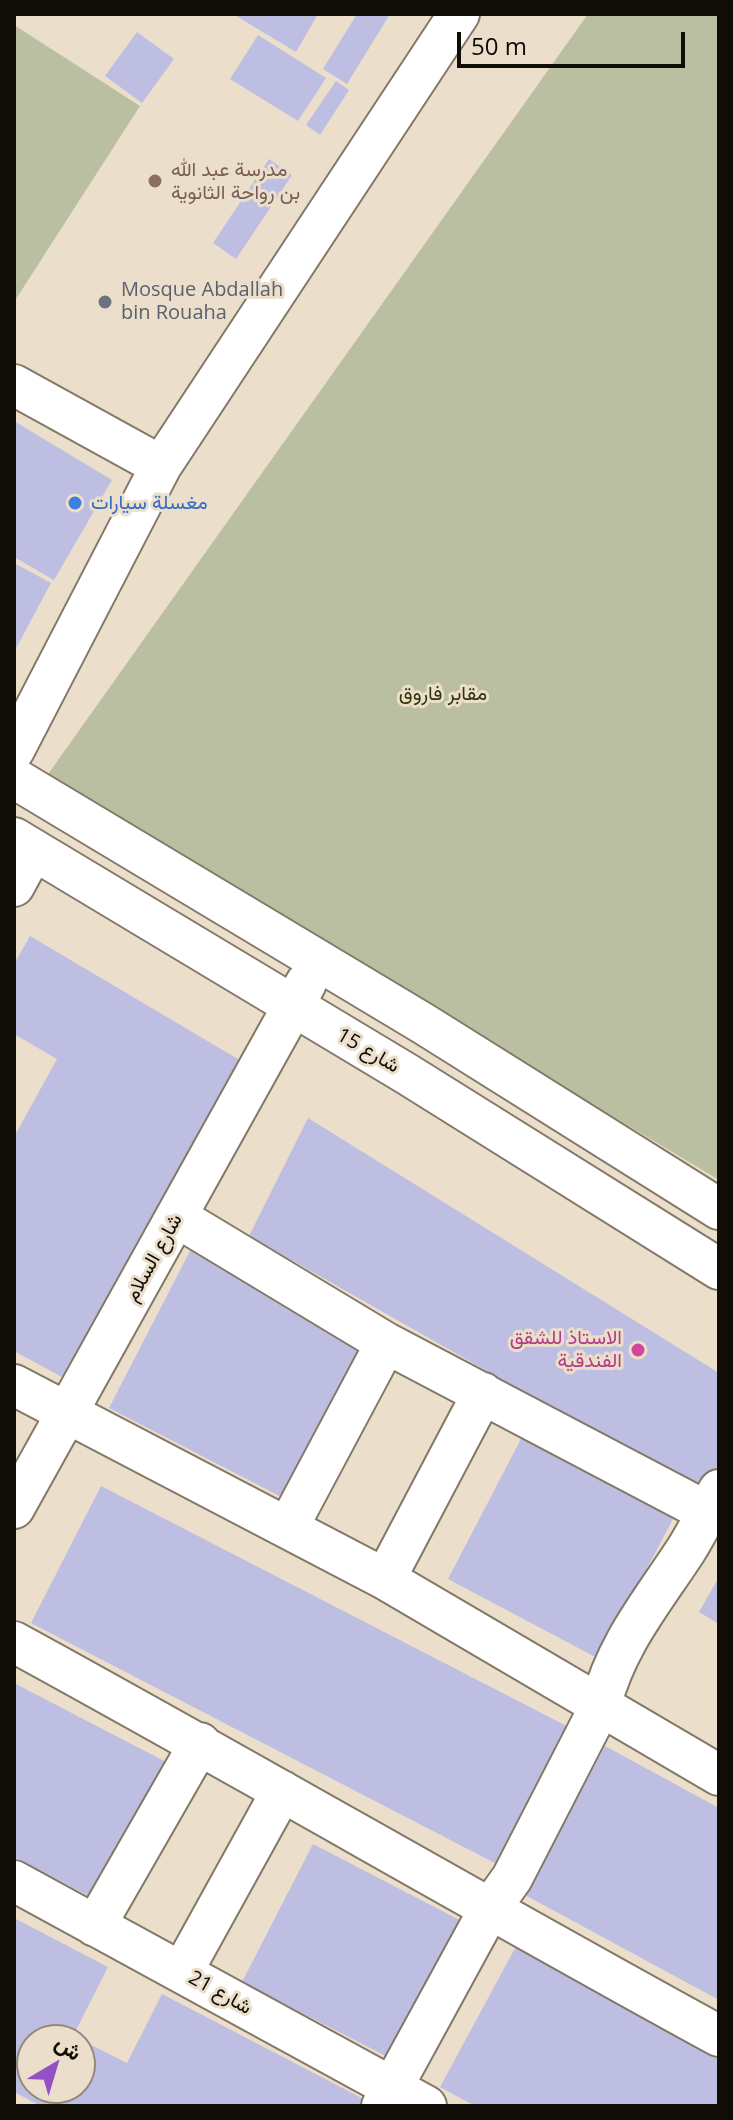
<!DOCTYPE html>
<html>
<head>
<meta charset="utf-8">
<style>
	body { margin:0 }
	#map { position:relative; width:733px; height:2120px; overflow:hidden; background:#ebdecb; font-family:"Open Sans",Vazirmatn,sans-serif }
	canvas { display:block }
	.frame { position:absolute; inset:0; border:16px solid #100c06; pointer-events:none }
	.north { position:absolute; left:16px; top:2024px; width:80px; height:80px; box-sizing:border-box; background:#ebdecb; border:2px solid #938a7c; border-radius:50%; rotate:38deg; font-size:22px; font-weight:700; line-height:32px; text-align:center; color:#100c06 }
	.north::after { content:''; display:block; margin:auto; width:28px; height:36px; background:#9451c6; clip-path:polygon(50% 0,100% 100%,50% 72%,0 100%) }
	.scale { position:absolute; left:457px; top:32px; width:228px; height:36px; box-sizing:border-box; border:4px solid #100c06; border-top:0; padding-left:10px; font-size:24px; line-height:28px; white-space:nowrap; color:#100c06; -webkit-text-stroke:6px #ebdecb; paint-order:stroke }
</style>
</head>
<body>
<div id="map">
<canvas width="733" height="2120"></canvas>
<div class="frame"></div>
<div class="north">ش</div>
<div class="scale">50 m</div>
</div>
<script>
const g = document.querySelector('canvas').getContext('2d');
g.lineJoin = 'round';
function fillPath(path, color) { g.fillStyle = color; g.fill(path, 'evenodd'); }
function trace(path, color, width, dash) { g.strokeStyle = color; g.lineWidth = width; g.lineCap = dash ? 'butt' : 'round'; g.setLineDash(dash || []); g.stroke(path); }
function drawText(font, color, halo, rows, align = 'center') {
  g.font = font + ' "Open Sans",Vazirmatn,sans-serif'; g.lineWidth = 6; g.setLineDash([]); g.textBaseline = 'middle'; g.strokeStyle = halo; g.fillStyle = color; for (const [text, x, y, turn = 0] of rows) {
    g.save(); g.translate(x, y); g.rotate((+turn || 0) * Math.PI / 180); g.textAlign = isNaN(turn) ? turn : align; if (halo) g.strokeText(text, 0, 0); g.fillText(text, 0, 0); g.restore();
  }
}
fillPath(new Path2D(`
	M 588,14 L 719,14 L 719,1180 L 46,777 Z
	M 14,25 L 140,106 L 14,302 Z`), '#b9bfa0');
fillPath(new Path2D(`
	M 233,14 L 318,14 L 296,52 Z
	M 357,14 L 390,14 L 347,84 L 323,69 Z
	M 137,32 L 174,59 L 142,103 L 105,76 Z
	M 258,35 L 326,78 L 298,121 L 230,79 Z
	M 336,81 L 349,90 L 320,135 L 306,125 Z
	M 269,159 L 292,175 L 236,259 L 213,243 Z
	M 14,421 L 112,480 L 54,580 L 14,557 Z
	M 14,563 L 51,583 L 14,652 Z
	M 30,936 L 248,1065 L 73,1383 L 14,1351 L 14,1137 L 57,1059 L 14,1034 L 14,964 Z
	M 308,1118 L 719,1373 L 719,1484 L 711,1498 L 249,1236 Z
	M 191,1249 L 375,1343 L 293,1503 L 109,1408 Z
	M 522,1437 L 674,1517 L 599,1659 L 448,1579 Z
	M 101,1486 L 584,1735 L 514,1873 L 31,1623 Z
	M 719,1577 L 719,1624 L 699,1612 Z
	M 14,1683 L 166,1762 L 95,1899 L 14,1857 Z
	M 605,1746 L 719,1808 L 719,2000 L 525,1895 Z
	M 313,1844 L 473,1927 L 403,2065 L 242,1982 Z
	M 14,1918 L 108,1967 L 73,2036 L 127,2063 L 162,1994 L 377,2106 L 41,2106 L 14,2092 ZM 32,2040 L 80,2040 L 80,2088 L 32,2088 Z
	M 520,1939 L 719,2047 L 719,2106 L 475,2106 L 440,2087 Z`), '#bdbee2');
const minor = new Path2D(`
	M 14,385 L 161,466
	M 14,750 L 161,466 L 459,14
	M 14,778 L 424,1024 L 719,1209
	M 14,838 L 407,1074 L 719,1269
	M 14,886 L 33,851
	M 177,1217 L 386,1343 L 707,1512
	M 14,1385 L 385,1579 L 719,1775
	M 14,1508 L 306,983
	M 288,1527 L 386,1343
	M 385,1579 L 483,1393
	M 14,1642 C 250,1771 483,1907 719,2036
	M 14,1881 L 426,2106
	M 95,1926 L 200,1743
	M 182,1972 L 282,1791
	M 382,2106 L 489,1910 L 512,1878 L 600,1707 C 616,1644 652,1602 686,1550 C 698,1531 708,1510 719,1490`);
trace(minor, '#837766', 44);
trace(minor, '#fff', 40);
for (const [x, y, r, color] of [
	[155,181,8,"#8d6e63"],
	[105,302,8,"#6b7280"],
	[75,503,8,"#3f7fe0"],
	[638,1350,8,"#d1479c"]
]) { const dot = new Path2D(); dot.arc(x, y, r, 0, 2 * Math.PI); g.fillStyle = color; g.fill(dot); trace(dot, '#ebdecb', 3); }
drawText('20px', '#785e54', '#ebdecb', [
	["مدرسة عبد الله",171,170],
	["بن رواحة الثانوية",171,193]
], 'left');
drawText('20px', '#5b616d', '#ebdecb', [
	["Mosque Abdallah",121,290],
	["bin Rouaha",121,313]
], 'left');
drawText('20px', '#366cbe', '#ebdecb', [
	["مغسلة سيارات",91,503]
], 'left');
drawText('20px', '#303608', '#ebdecb', [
	["مقابر فاروق",443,694]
]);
drawText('20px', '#100c06', '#ebdecb', [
	["شارع 15",368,1051,30],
	["شارع السلام",154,1258,-61],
	["شارع 21",220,1993,29]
]);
drawText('20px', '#b23c85', '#ebdecb', [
	["الاستاذ للشقق",622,1338],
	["الفندقية",622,1361]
], 'right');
</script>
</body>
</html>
